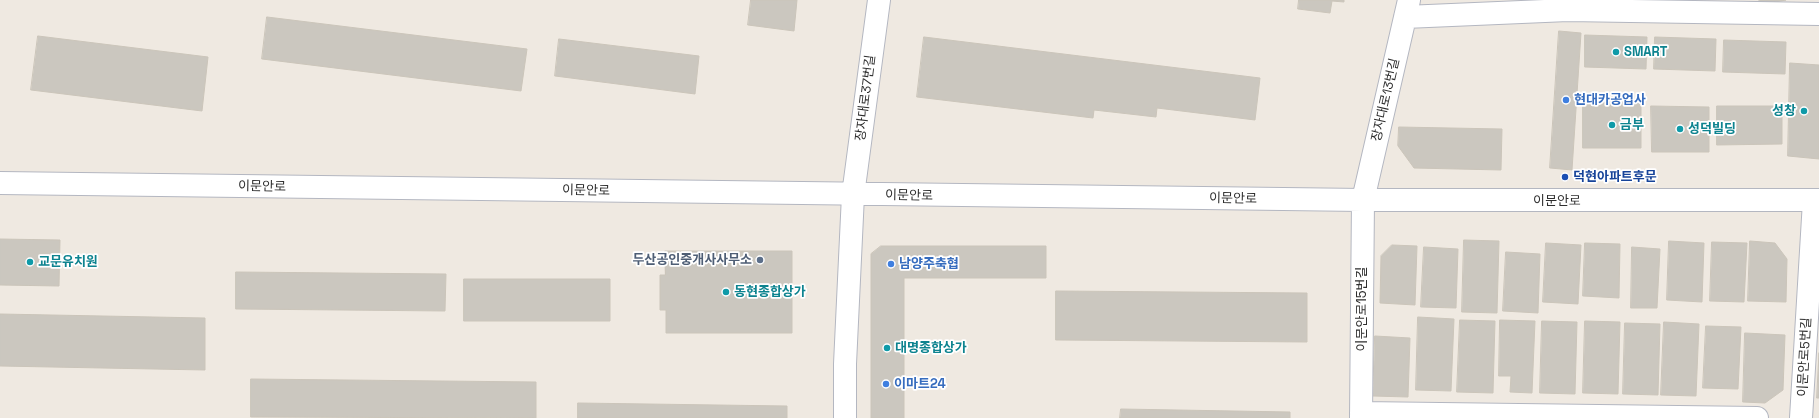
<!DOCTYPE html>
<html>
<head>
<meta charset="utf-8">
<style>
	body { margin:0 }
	canvas { display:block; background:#efe9e1 }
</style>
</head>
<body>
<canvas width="1819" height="418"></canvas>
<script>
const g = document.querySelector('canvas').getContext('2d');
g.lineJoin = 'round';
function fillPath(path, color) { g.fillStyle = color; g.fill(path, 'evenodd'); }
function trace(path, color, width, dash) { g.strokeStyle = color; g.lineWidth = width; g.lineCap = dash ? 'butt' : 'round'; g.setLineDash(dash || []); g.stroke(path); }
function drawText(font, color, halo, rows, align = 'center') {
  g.font = font + ' "Space Grotesk","Noto Sans KR",sans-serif'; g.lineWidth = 3.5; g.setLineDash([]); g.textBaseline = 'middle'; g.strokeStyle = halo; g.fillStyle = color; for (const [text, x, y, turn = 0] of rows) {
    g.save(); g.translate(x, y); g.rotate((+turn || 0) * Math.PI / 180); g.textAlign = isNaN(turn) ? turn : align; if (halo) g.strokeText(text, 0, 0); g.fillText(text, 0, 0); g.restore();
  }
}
const building = new Path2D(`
	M 751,0 L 797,0 L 794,31 L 748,25 Z
	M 1299,0 L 1344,0 L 1344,2 L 1332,1 L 1330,13 L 1298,9 Z
	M 1759,0 L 1786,0 L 1763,4 Z
	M 267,17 L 527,49 L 521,91 L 262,59 Z
	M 1559,31 L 1581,33 L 1572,170 L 1550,168 Z
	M 1585,35 L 1647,37 L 1646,69 L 1585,67 Z
	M 38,36 L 208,57 L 202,111 L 31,90 Z
	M 924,37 L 1260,78 L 1255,120 L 1157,108 L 1156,117 L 1094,110 L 1093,118 L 917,97 Z
	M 1655,37 L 1716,39 L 1715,71 L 1654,69 Z
	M 559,39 L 699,56 L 695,94 L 555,76 Z
	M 1724,40 L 1786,42 L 1785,74 L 1723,72 Z
	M 1790,63 L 1819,65 L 1819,159 L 1788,156 Z
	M 1583,102 L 1641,102 L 1641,148 L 1583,148 Z
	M 1651,106 L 1709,107 L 1709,152 L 1652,152 Z
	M 1717,106 L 1782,106 L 1782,144 L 1717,145 Z
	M 1399,127 L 1502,129 L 1501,170 L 1414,168 L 1398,146 Z
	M 0,239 L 60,240 L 59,286 L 0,285 Z
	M 1464,240 L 1499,241 L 1497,313 L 1462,312 Z
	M 1669,241 L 1704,243 L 1702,302 L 1667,300 Z
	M 1750,241 L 1775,243 L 1787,259 L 1786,302 L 1748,301 Z
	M 1712,242 L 1747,243 L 1744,302 L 1710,301 Z
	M 1546,243 L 1581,245 L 1578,304 L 1543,302 Z
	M 1585,243 L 1620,244 L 1619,298 L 1583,296 Z
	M 1392,245 L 1417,246 L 1415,305 L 1380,303 L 1381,256 Z
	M 881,246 L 1046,246 L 1046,278 L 904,278 L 904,418 L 871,418 L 871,254 Z
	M 1424,247 L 1458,249 L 1456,308 L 1421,307 Z
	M 1632,247 L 1660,249 L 1657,308 L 1631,308 Z
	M 665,251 L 792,251 L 792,333 L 666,333 L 666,310 L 660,310 L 660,275 L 665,275 Z
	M 1506,252 L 1540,254 L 1538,313 L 1503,311 Z
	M 236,272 L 446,274 L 445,311 L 236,309 Z
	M 464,279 L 610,279 L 610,321 L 464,321 Z
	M 1056,291 L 1307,293 L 1307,342 L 1056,340 Z
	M 0,314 L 205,318 L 205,370 L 0,366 Z
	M 1418,317 L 1454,319 L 1451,391 L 1416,390 Z
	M 1460,320 L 1495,321 L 1493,393 L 1457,392 Z
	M 1500,320 L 1535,321 L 1532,393 L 1510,392 L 1511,376 L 1499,376 Z
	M 1542,321 L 1577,322 L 1575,394 L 1540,393 Z
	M 1585,321 L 1620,322 L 1618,394 L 1583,393 Z
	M 1664,322 L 1699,324 L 1696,396 L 1661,395 Z
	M 1625,323 L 1660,324 L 1658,395 L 1623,394 Z
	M 1706,326 L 1741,327 L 1738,389 L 1703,388 Z
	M 1745,333 L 1785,335 L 1783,390 L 1765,403 L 1743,402 Z
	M 1375,336 L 1410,338 L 1408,397 L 1373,396 Z
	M 1819,353 L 1819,398 L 1817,398 Z
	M 251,379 L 536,382 L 536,418 L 251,417 Z
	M 578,403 L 787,406 L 787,418 L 578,418 Z
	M 1121,409 L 1290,412 L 1290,418 L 1120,418 Z`);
fillPath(building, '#cbc7bf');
trace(building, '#cbc5ba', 1);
const minor = new Path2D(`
	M 1405,17 L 1568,10 L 1819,14
	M 0,183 L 1363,200 L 1819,200
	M 1361,413 L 1757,418
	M 845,418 L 845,364 L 853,195 L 879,0
	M 1361,418 L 1363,200 L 1409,0
	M 1801,418 L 1814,201`);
trace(minor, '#b4b7c1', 24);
trace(minor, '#fff', 22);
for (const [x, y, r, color] of [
	[1616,52,4,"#0f9aa8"],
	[1566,100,4,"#3f7fe0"],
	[1804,111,4,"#0f9aa8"],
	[1612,125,4,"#0f9aa8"],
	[1680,129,4,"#0f9aa8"],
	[1565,177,4,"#1a4fb4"],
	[760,260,4,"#5c6f8a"],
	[30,262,4,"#0f9aa8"],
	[891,264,4,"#3f7fe0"],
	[726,292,4,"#0f9aa8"],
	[887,348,4,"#0f9aa8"],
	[886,384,4,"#3f7fe0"]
]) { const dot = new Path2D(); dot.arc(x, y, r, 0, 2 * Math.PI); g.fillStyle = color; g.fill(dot); trace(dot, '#fff', 1.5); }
drawText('bold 13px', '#0d838f', '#fff', [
	["SMART",1624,52],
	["성창",1796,111,"right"],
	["금부",1620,125],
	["성덕빌딩",1688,129],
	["교문유치원",38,262],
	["동현종합상가",734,292],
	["대명종합상가",895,348]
], 'left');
drawText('13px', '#2e2e2e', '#fff', [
	["장자대로37번길",866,98,-83],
	["장자대로13번길",1386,100,-77],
	["이문안로",262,187,1],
	["이문안로",586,191,1],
	["이문안로",909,196,1],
	["이문안로",1233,199,1],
	["이문안로",1557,201],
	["이문안로15번길",1362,309,-90],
	["이문안로5번길",1805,357,-87]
]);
drawText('bold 13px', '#366cbe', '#fff', [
	["현대카공업사",1574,100],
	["남양주축협",899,264],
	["이마트24",894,384]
], 'left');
drawText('bold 13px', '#164399', '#fff', [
	["덕현아파트후문",1573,177]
], 'left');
drawText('bold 13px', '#4e5e75', '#fff', [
	["두산공인중개사사무소",752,260]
], 'right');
</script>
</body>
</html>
